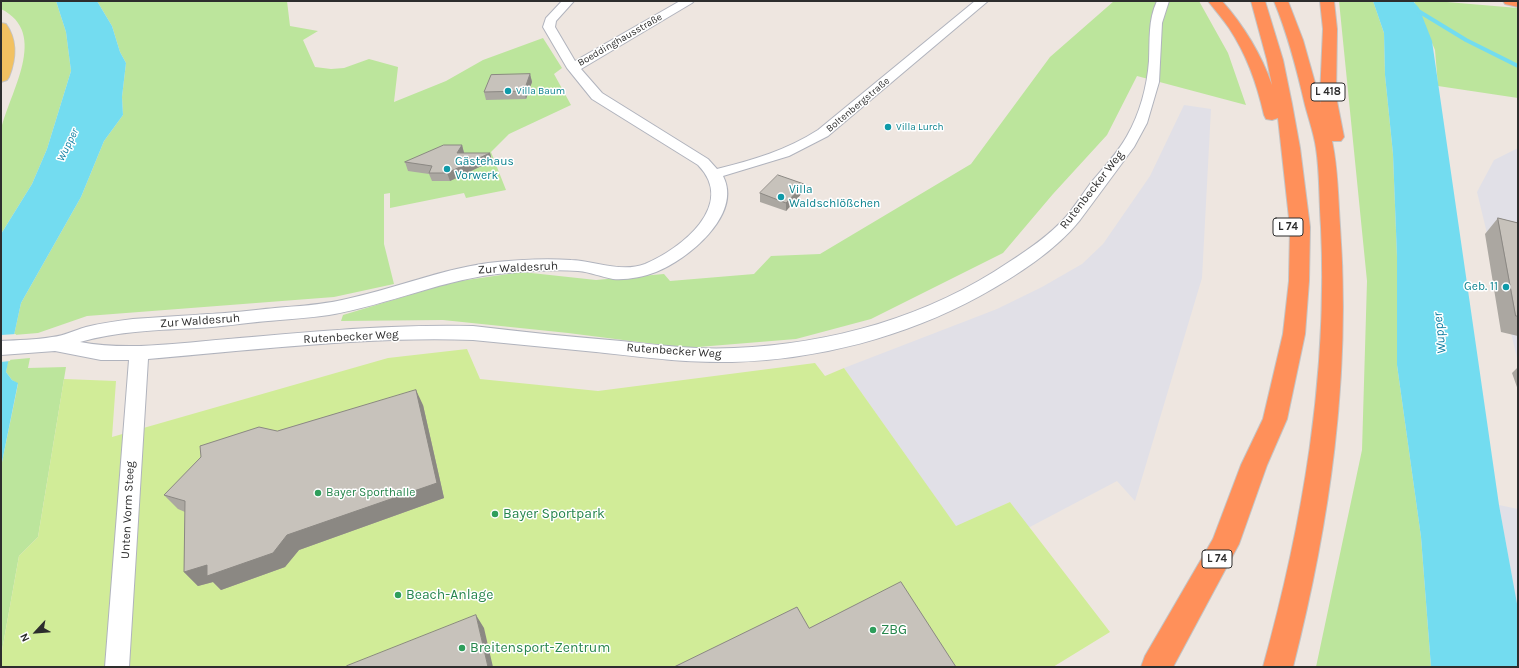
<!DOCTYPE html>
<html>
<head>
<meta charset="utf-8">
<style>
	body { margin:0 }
	#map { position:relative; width:1519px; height:668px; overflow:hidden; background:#eee6e0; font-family:Karla,sans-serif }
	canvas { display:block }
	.frame { position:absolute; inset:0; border:2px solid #2d2d2d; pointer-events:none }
	.north { position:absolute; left:16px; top:612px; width:40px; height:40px; -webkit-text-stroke:3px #fff; paint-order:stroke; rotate:244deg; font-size:11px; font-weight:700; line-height:16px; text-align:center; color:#2d2d2d }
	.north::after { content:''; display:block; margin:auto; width:14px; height:18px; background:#2d2d2d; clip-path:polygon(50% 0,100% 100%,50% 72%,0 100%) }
</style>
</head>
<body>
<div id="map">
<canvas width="1519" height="668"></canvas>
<div class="frame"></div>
<div class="north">N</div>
</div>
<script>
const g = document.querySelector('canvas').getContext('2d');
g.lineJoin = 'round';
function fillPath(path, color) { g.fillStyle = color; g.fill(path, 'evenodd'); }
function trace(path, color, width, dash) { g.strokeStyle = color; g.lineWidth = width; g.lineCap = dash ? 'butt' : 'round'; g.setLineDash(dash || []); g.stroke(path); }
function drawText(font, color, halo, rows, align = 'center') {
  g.font = font + ' Karla,sans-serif'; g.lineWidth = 3; g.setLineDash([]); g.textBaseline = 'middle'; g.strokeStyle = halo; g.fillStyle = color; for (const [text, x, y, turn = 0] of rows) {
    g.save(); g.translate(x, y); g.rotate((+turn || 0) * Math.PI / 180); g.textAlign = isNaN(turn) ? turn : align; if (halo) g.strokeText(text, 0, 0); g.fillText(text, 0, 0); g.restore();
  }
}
fillPath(new Path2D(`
	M 1184,105 L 1211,109 L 1202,278 L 1135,501 L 1117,481 L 1028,528 L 1010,502 L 956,527 L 844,368 L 997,309 L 1042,287 L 1082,264 L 1103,244 L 1150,176 Z
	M 1518,148 L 1518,362 L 1477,192 L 1494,160 Z
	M 1499,505 L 1518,509 L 1518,609 L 1516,600 Z`), '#e1e0e7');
fillPath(new Path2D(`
	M 1,1 L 56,1 L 66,32 L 71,71 L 47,149 L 32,184 L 1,234 C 1,209 1,185 1,160 C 1,151 0,139 1,130 C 9,93 50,33 1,9 Z
	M 97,1 L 287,1 L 290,26 L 318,31 L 303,40 L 315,67 L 331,69 L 344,68 L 369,59 L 398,67 L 394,102 L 446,81 L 483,60 L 543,38 L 562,68 L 554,74 L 571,105 L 509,134 L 491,152 L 506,190 L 466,198 L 464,193 L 390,208 L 390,193 L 384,194 L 384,244 L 394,284 L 334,297 L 87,316 L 38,333 L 14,335 L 21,303 L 81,197 L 104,141 L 123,115 L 122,97 L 126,63 L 120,52 L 112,26 Z
	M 1114,1 L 1199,1 L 1228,53 L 1246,105 L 1137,76 L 1107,135 L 1053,194 L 1003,253 L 871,319 L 796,339 L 686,348 L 568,333 L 443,320 L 341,321 L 343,315 L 453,282 L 522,272 L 596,280 L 664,274 L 670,281 L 754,274 L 771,256 L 820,254 L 971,164 L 1050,57 Z
	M 1339,1 L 1373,1 L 1384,33 L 1385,75 L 1393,154 L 1397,257 L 1397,365 L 1421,537 L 1431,667 L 1316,667 L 1362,450 L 1367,281 Z
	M 1414,1 L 1435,1 L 1518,8 L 1518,98 L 1438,86 L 1435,50 Z
	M 30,358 L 28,368 L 66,367 L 38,537 L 19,556 L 1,656 L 1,467 L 18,384 L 12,380 L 6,372 L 8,360 Z`), '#bce59c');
fillPath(new Path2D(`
	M 467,349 L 480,379 L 598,391 L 815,363 L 825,376 L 844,368 L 956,526 L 1010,502 L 1110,632 L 1053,667 L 1,667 L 1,656 L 19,556 L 38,537 L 64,379 L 116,381 L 112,437 L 388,358 Z`), '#d1ec98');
fillPath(new Path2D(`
	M 56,1 L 97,1 L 112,26 L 120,52 L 126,63 L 122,97 L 123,115 L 104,141 L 81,197 L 21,303 L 6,372 L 12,380 L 18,383 L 1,467 L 1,234 L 32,184 L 47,149 L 71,71 L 66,32 Z
	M 1373,1 L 1413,1 L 1419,8 L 1432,41 L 1499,505 L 1518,609 L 1518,667 L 1431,667 L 1421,537 L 1397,365 L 1397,257 L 1393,154 L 1385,75 L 1384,33 Z`), '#73dcf0');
fillPath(new Path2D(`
	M 16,334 L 10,361 L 1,362 L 1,335 Z`), '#eee6e0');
trace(new Path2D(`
	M 1415,9 L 1466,40 L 1518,66`), '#73dcf0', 4);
const minor = new Path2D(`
	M 562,1 L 574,1 L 556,21 L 555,27 L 575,61 L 680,1 L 694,1 L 692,3 L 581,69 L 602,93 L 708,159 L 717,169 C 753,160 787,150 818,130 L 975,1 L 988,1 L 828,136 L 789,156 L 723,176 C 743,215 687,260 656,272 C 643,277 627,280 613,279 C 601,277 591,272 578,271 C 554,269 530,271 507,273 C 445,278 389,305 329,315 C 309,318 288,319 268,321 C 244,323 221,327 197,328 C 158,330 118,331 80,342 C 128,351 179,343 228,339 C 309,332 391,324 473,326 C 522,332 571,337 621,341 C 658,345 696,350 734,348 C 831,344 928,317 1009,262 C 1028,250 1048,236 1064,219 C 1074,208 1081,196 1090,184 C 1103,168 1117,154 1127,136 C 1140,113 1147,87 1149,61 C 1150,40 1148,20 1157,1 L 1169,1 L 1162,23 L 1159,82 L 1147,123 L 1134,147 L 1080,220 C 1054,252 1016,276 980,296 C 905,337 817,360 732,362 C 686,363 641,357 596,352 C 555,348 514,344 473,340 C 365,336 256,350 148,359 L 129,667 L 105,667 L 129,360 L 101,360 L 55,351 L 1,355 L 1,341 C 18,340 36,340 52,337 C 64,336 75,330 86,327 C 102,323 117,321 133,319 C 158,317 183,316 208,314 C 231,313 253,310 275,308 C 298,306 320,305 342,300 C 391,290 438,270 488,263 C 515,260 543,258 571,260 C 596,261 621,273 645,264 C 681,249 737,205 698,165 L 592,99 L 567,68 L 543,27 L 546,18 Z`);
const major = new Path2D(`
	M 1,23 L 6,24 C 18,41 16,59 9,77 L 7,80 L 1,82 Z`);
const highway = new Path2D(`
	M 1208,1 L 1222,1 C 1244,26 1261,54 1272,85 L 1267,60 L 1251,1 L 1265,1 L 1283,60 L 1292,104 L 1300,148 L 1310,227 L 1309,281 L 1305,334 L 1287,419 L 1267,465 L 1239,544 L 1173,667 L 1141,667 L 1145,656 L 1213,539 L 1241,465 L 1263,419 L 1283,334 L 1289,281 L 1290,227 L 1278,118 L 1272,120 L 1266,119 L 1264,115 C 1257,84 1247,55 1229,28 C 1223,19 1215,10 1208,1 Z
	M 1274,1 L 1288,1 L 1303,40 L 1321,104 L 1320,96 L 1323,29 L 1320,1 L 1334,1 L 1337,29 L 1336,96 L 1344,137 L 1341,141 L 1332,141 C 1338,169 1338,198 1340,226 C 1351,375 1330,522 1293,667 L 1263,667 C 1303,523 1328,376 1321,227 C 1319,201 1320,174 1316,148 C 1314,134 1309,120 1305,105 C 1297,70 1288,35 1274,1 Z
	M 1503,1 L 1518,1 L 1518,7 L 1505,4 Z`);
trace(minor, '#b0b3bd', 2);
trace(major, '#c4c4c4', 2);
trace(highway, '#c4c4c4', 2);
fillPath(minor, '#fff');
fillPath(major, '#f2c161');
fillPath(highway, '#ff905a');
fillPath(new Path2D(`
	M 530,74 L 532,82 L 526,99 L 486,100 L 484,92 Z
	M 462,145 L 464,153 L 490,153 L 492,161 L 450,181 L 432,181 L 429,174 L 408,171 L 405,162 Z
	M 803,192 L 786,211 L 760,202 L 760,193 Z
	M 1498,218 L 1518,223 L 1518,336 L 1501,332 L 1485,234 Z
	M 1518,367 L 1518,390 L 1512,373 Z
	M 423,405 L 444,498 L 299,550 L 285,567 L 221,590 L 213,582 L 198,586 L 184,572 L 185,512 L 178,509 L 164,495 Z`), '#aba7a1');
fillPath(new Path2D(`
	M 530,74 L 532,82 L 526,99 L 524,91 Z
	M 462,145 L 464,153 L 457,153 Z
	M 490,153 L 492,161 L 450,181 L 447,173 Z
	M 804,184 L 803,192 L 786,211 L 786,203 Z
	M 416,390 L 423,405 L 444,498 L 299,550 L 285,567 L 221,590 L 213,582 L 198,586 L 184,572 L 287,535 Z
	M 476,615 L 484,628 L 493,667 L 488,667 Z`), '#8b8883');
const building = new Path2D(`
	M 530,74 L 524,91 L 484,92 L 491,75 Z
	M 444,145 L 462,145 L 457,153 L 490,153 L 447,173 L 429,173 L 432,166 L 405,162 Z
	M 778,175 L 804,184 L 786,203 L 760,193 Z
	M 1498,218 L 1518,223 L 1518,316 L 1516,316 Z
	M 416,390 L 437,483 L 287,535 L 273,553 L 207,576 L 207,565 L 184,572 L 185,501 L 164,495 L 201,457 L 200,446 L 259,427 L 277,431 Z
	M 901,582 L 956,667 L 674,667 L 797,607 L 809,628 Z
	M 476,615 L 488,667 L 348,667 L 347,666 Z`);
fillPath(building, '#c7c2bb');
trace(building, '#8b8883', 1);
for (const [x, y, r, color] of [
	[508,91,4,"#0f9aa8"],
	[888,127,4,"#0f9aa8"],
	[447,169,4,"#0f9aa8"],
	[781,197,4,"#0f9aa8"],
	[1506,287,4,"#0f9aa8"],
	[318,493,4,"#2e9e5b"],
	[495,514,4,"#2e9e5b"],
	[398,595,4,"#2e9e5b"],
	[873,630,4,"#2e9e5b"],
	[462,648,4,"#2e9e5b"]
]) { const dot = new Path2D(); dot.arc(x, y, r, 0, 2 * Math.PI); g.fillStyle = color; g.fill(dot); trace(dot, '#fff', 1.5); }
drawText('10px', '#2d2d2d', '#fff', [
	["Boeddinghausstraße",620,40,-30],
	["Boltenbergstraße",858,105,-40]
]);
drawText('10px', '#0d838f', '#fff', [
	["Villa Baum",516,91],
	["Villa Lurch",896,127]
], 'left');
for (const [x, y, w] of [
	[1328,92,34],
	[1288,227,30],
	[1217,559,30]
]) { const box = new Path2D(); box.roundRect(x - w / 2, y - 9, w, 18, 3); g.fillStyle = '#fff'; g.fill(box); trace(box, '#2d2d2d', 1); }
drawText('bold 11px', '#2d2d2d', null, [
	["L 418",1328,92],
	["L 74",1288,227],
	["L 74",1217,559]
]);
drawText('italic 11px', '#0c7ea1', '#fff', [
	["Wupper",68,145,-64]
]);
drawText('12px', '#0d838f', '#fff', [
	["Gästehaus",455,162],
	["Vorwerk",455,176],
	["Villa",789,190],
	["Waldschlößchen",789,204],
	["Geb. 11",1498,287,"right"]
], 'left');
drawText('12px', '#2d2d2d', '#fff', [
	["Rutenbecker Weg",1092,190,-52],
	["Zur Waldesruh",518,268,-3],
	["Zur Waldesruh",200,321,-4],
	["Rutenbecker Weg",351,337,-3],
	["Rutenbecker Weg",674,351,4],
	["Unten Vorm Steeg",128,510,-87]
]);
drawText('12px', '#27864d', '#fff', [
	["Bayer Sporthalle",326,493]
], 'left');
drawText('italic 13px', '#0c7ea1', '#fff', [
	["Wupper",1440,333,-96]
]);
drawText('14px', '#27864d', '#fff', [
	["Bayer Sportpark",503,514],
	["Beach-Anlage",406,595],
	["ZBG",881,630],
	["Breitensport-Zentrum",470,648]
], 'left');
</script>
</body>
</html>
